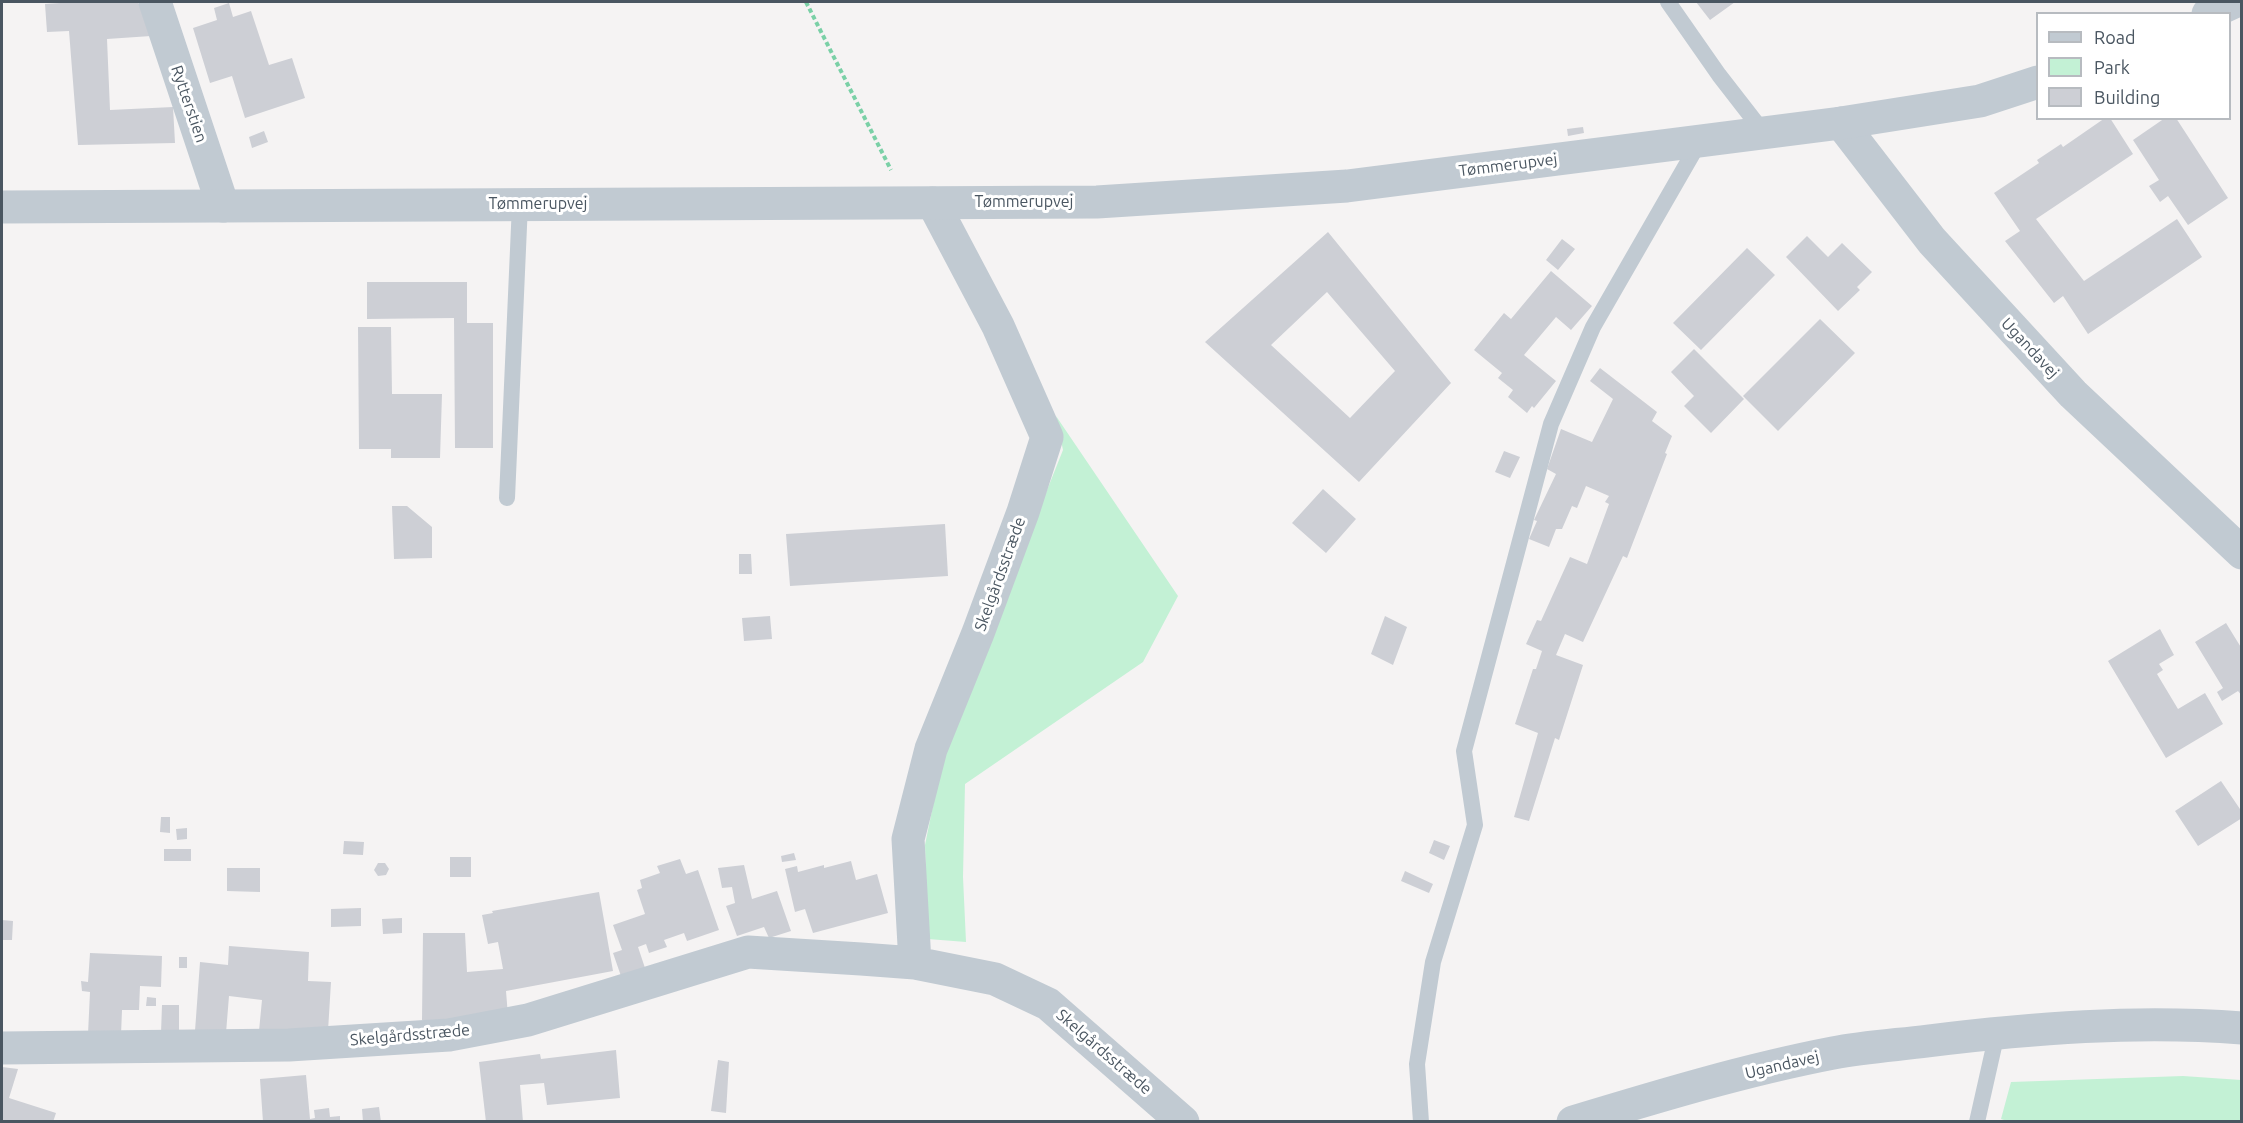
<!DOCTYPE html>
<html>
<head>
<meta charset="utf-8">
<style>
	body { margin:0 }
	#map { position:relative; width:2243px; height:1123px; overflow:hidden; background:#f5f3f3; font-family:Ubuntu,sans-serif }
	canvas { display:block }
	.frame { position:absolute; inset:0; border:3px solid #4a5661; pointer-events:none }
	.legend { position:absolute; left:2036px; top:12px; width:195px; height:108px; box-sizing:border-box; background:#fff; border:2px solid #b7bbc0; margin:0; padding:8px 10px; list-style:none; font-size:18px; color:#4a5661 }
	.legend li { display:flex; align-items:center; gap:12px; height:30px }
	.legend b { width:30px; border:2px solid #b7bbc0 }
</style>
</head>
<body>
<div id="map">
<canvas width="2243" height="1123"></canvas>
<div class="frame"></div>
<ul class="legend">
<li><b style="height:8px;background:#c1cad2"></b>Road</li>
<li><b style="height:16px;background:#c3f1d5"></b>Park</li>
<li><b style="height:16px;background:#cdcfd5"></b>Building</li>
</ul>
</div>
<script>
const g = document.querySelector('canvas').getContext('2d');
g.lineJoin = 'round';
function fillPath(path, color) { g.fillStyle = color; g.fill(path, 'evenodd'); }
function trace(path, color, width, dash) { g.strokeStyle = color; g.lineWidth = width; g.lineCap = dash ? 'butt' : 'round'; g.setLineDash(dash || []); g.stroke(path); }
function drawText(font, color, halo, rows, align = 'center') {
  g.font = font + ' Ubuntu,sans-serif'; g.lineWidth = 6; g.setLineDash([]); g.textBaseline = 'middle'; g.strokeStyle = halo; g.fillStyle = color; for (const [text, x, y, turn = 0] of rows) {
    g.save(); g.translate(x, y); g.rotate((+turn || 0) * Math.PI / 180); g.textAlign = isNaN(turn) ? turn : align; if (halo) g.strokeText(text, 0, 0); g.fillText(text, 0, 0); g.restore();
  }
}
fillPath(new Path2D(`
	M 1056,416 L 1178,596 L 1143,662 L 965,784 L 963,877 L 966,942 L 928,939 L 925,845 L 945,746 L 1063,450 Z
	M 2183,1076 L 2241,1080 L 2241,1121 L 2010,1122 L 2001,1119 L 2011,1082 Z`), '#c3f1d5');
fillPath(new Path2D(`
	M 75,2 L 137,2 L 145,9 L 151,36 L 107,39 L 110,110 L 173,107 L 175,143 L 78,145 L 69,31 L 47,32 L 45,4 Z
	M 1696,2 L 1735,2 L 1710,20 Z
	M 229,3 L 233,17 L 251,11 L 269,65 L 292,58 L 305,98 L 245,118 L 232,76 L 210,83 L 193,28 L 217,20 L 214,8 Z
	M 2105,118 L 2110,118 L 2133,154 L 2036,219 L 2084,281 L 2177,219 L 2202,257 L 2088,334 L 2063,296 L 2054,303 L 2005,241 L 2020,231 L 1994,193 L 2039,163 L 2037,160 L 2061,144 L 2063,147 Z
	M 2165,118 L 2176,118 L 2228,198 L 2188,225 L 2168,196 L 2160,202 L 2149,186 L 2159,180 L 2133,140 Z
	M 1583,127 L 1584,133 L 1568,136 L 1567,129 Z
	M 264,131 L 268,142 L 252,148 L 249,137 Z
	M 1328,232 L 1451,383 L 1359,482 L 1205,342 ZM 1327,292 L 1395,371 L 1350,418 L 1271,345 Z
	M 1807,236 L 1828,257 L 1842,243 L 1872,272 L 1857,287 L 1860,290 L 1838,311 L 1786,257 Z
	M 1562,239 L 1575,249 L 1558,270 L 1546,260 Z
	M 1747,248 L 1775,275 L 1701,350 L 1673,323 Z
	M 1551,271 L 1592,306 L 1571,330 L 1556,317 L 1524,355 L 1556,381 L 1534,408 L 1532,406 L 1527,413 L 1508,397 L 1513,390 L 1498,378 L 1502,373 L 1474,350 L 1504,313 L 1511,319 Z
	M 367,282 L 467,282 L 467,323 L 493,323 L 493,448 L 455,448 L 454,318 L 367,319 Z
	M 1820,319 L 1855,353 L 1778,431 L 1743,396 Z
	M 358,327 L 391,327 L 392,394 L 442,394 L 440,458 L 391,458 L 391,449 L 359,449 Z
	M 1694,349 L 1744,399 L 1711,433 L 1684,406 L 1694,396 L 1671,372 Z
	M 1600,368 L 1657,412 L 1652,421 L 1672,436 L 1665,453 L 1667,454 L 1627,558 L 1623,556 L 1583,642 L 1565,634 L 1556,655 L 1583,665 L 1559,740 L 1555,738 L 1529,821 L 1514,817 L 1538,733 L 1515,724 L 1533,669 L 1536,669 L 1542,651 L 1526,644 L 1537,620 L 1541,621 L 1570,557 L 1587,564 L 1609,504 L 1605,502 L 1609,496 L 1586,486 L 1577,508 L 1572,506 L 1562,529 L 1556,529 L 1549,547 L 1529,539 L 1537,521 L 1534,520 L 1556,474 L 1547,469 L 1561,429 L 1592,442 L 1613,399 L 1590,381 Z
	M 1504,451 L 1520,457 L 1510,478 L 1495,472 Z
	M 1323,489 L 1356,519 L 1326,553 L 1292,523 Z
	M 392,506 L 407,506 L 432,527 L 432,558 L 394,559 Z
	M 945,524 L 948,576 L 790,586 L 786,534 Z
	M 739,554 L 751,554 L 752,574 L 739,574 Z
	M 770,616 L 772,639 L 744,641 L 742,618 Z
	M 1385,616 L 1407,627 L 1393,665 L 1371,654 Z
	M 2226,623 L 2242,649 L 2242,696 L 2238,691 L 2222,701 L 2217,692 L 2223,688 L 2195,642 Z
	M 2160,629 L 2174,655 L 2159,664 L 2163,670 L 2157,674 L 2178,709 L 2205,693 L 2223,724 L 2166,758 L 2108,661 Z
	M 2221,781 L 2242,812 L 2242,818 L 2198,846 L 2175,811 Z
	M 161,817 L 170,817 L 170,833 L 160,832 Z
	M 187,828 L 187,839 L 177,840 L 176,829 Z
	M 1434,840 L 1450,846 L 1444,860 L 1429,853 Z
	M 344,841 L 364,842 L 363,855 L 343,854 Z
	M 164,849 L 191,849 L 191,861 L 164,861 Z
	M 794,853 L 796,860 L 782,862 L 781,856 Z
	M 450,857 L 471,857 L 471,877 L 450,877 Z
	M 680,859 L 686,874 L 698,870 L 719,930 L 687,941 L 684,933 L 664,940 L 667,947 L 649,953 L 646,944 L 638,947 L 646,971 L 622,979 L 613,953 L 622,950 L 613,925 L 645,914 L 637,890 L 642,888 L 640,880 L 660,873 L 657,866 Z
	M 851,861 L 856,880 L 877,874 L 888,913 L 813,933 L 805,909 L 795,912 L 785,869 L 797,866 L 798,872 L 824,865 L 824,868 Z
	M 378,863 L 385,863 L 389,869 L 386,875 L 378,876 L 374,870 Z
	M 744,865 L 752,899 L 777,891 L 791,931 L 769,938 L 764,927 L 737,936 L 726,906 L 735,903 L 732,887 L 722,888 L 718,868 Z
	M 227,868 L 260,868 L 260,892 L 227,891 Z
	M 1405,871 L 1433,884 L 1429,893 L 1401,881 Z
	M 599,892 L 613,971 L 506,991 L 508,1016 L 466,1020 L 422,1020 L 423,933 L 465,933 L 467,972 L 503,969 L 498,942 L 488,944 L 482,915 L 493,913 L 492,911 Z
	M 361,908 L 361,926 L 331,927 L 331,909 Z
	M 402,918 L 402,933 L 383,934 L 382,919 Z
	M 2,920 L 13,921 L 12,940 L 2,940 Z
	M 229,946 L 309,952 L 308,981 L 331,982 L 328,1031 L 259,1031 L 262,1000 L 229,996 L 226,1033 L 195,1031 L 200,962 L 228,965 Z
	M 90,953 L 162,956 L 161,987 L 140,986 L 139,1010 L 122,1010 L 121,1035 L 88,1034 L 90,992 L 82,991 L 81,981 L 88,982 Z
	M 179,957 L 187,957 L 187,968 L 179,968 Z
	M 147,997 L 156,998 L 156,1006 L 146,1006 Z
	M 162,1005 L 179,1005 L 179,1033 L 161,1033 Z
	M 616,1050 L 620,1098 L 547,1105 L 544,1083 L 520,1085 L 523,1122 L 486,1122 L 479,1062 L 540,1054 L 541,1059 Z
	M 718,1060 L 729,1062 L 726,1113 L 711,1111 Z
	M 2,1067 L 18,1069 L 9,1098 L 56,1113 L 53,1122 L 2,1122 Z
	M 306,1075 L 310,1119 L 315,1118 L 314,1110 L 329,1108 L 330,1117 L 340,1116 L 340,1122 L 263,1122 L 260,1079 Z
	M 379,1107 L 381,1122 L 363,1122 L 362,1109 Z`), '#cdcfd5');
trace(new Path2D(`
	M 806,2 L 891,170`), '#7ad0a6', 4, [4.5, 3]);
trace(new Path2D(`
	M 1668,2 L 1719,75 L 1764,133
	M 507,498 L 520,204
	M 1421,1122 L 1417,1064 L 1433,962 L 1475,825 L 1464,751 L 1551,424 L 1593,327 L 1700,141
	M 1977,1122 L 1997,1033`), '#c1cad2', 16);
trace(new Path2D(`
	M 155,2 L 223,206
	M 1841,123 L 1932,241 L 2073,394 L 2242,553
	M 915,963 L 908,839 L 931,749 L 978,633 L 1023,512 L 1047,437 L 998,326 L 933,203
	M 2,1048 L 289,1045 L 449,1035 L 528,1020 L 748,952 L 861,959 L 915,963 L 995,979 L 1048,1004 L 1183,1122`), '#c1cad2', 33);
trace(new Path2D(`
	M 2208,14 L 2234,2
	M 2,207 L 1097,202 L 1347,186 L 1700,141 L 1841,123 L 1980,101 L 2038,82
	M 1573,1122 C 1659,1096 1745,1070 1833,1053 C 1864,1047 1896,1045 1928,1041 C 2032,1028 2137,1020 2242,1028`), '#c1cad2', 33);
drawText('16px', '#4a5661', '#fff', [
	["Rytterstien",189,104,71],
	["Tømmerupvej",1508,165,-7],
	["Tømmerupvej",1024,202],
	["Tømmerupvej",538,204],
	["Ugandavej",2030,348,47],
	["Skelgårdsstræde",1000,574,-70],
	["Skelgårdsstræde",410,1035,-5],
	["Skelgårdsstræde",1104,1052,41],
	["Ugandavej",1782,1065,-13]
]);
</script>
</body>
</html>
